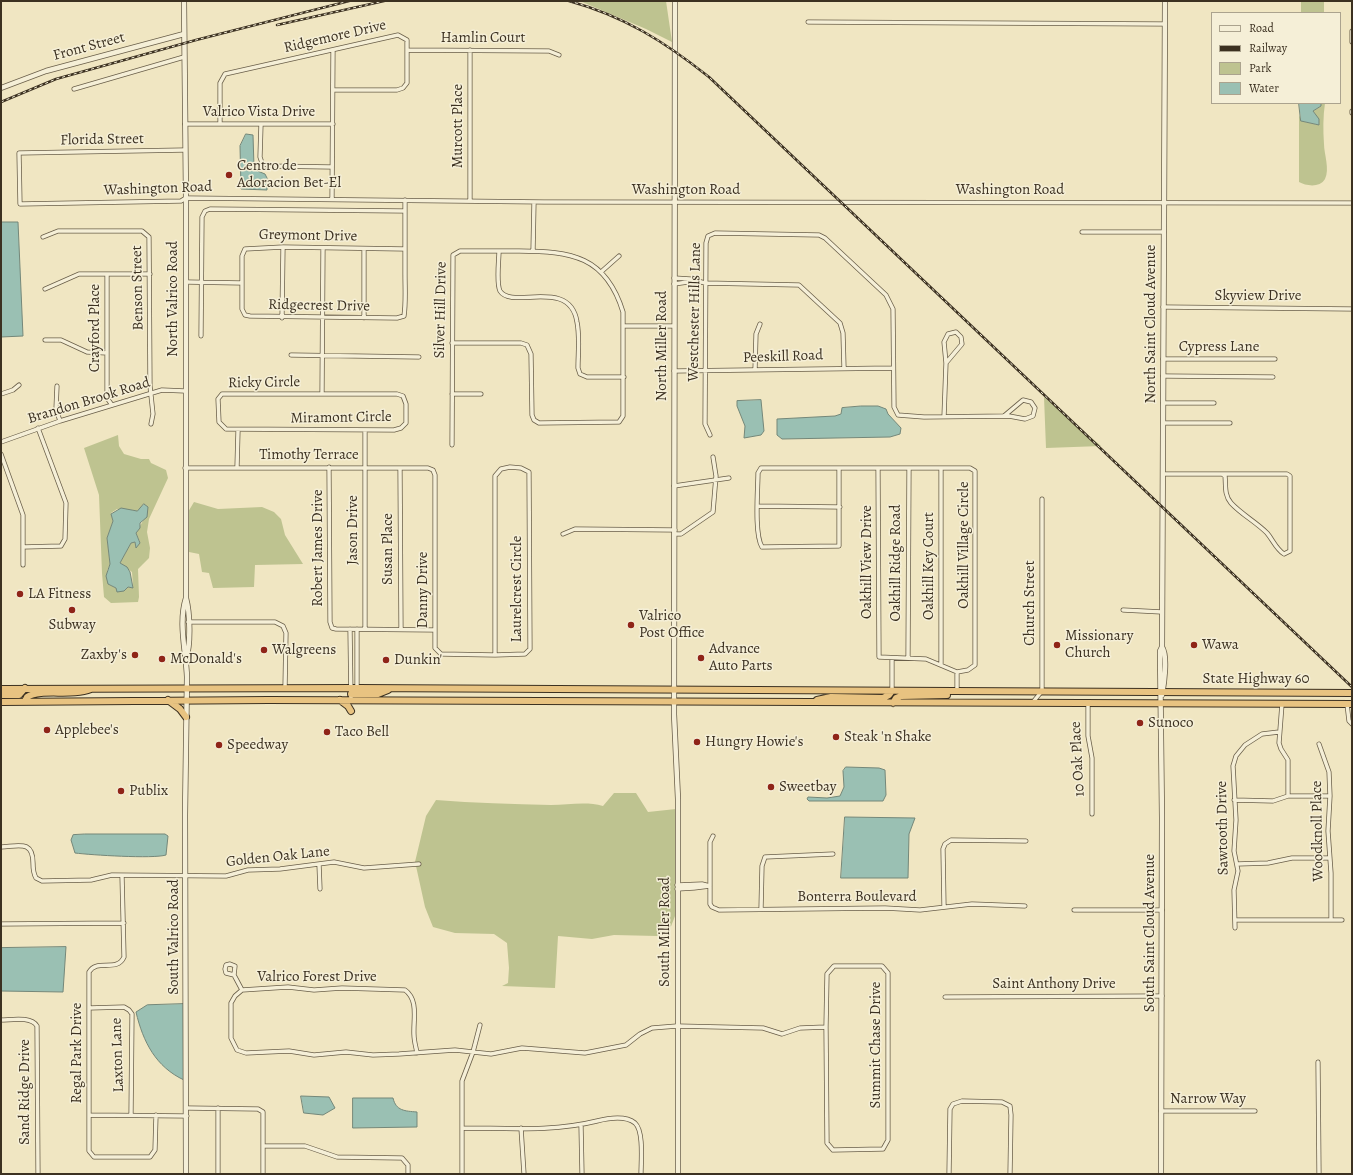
<!DOCTYPE html>
<html>
<head>
<meta charset="utf-8">
<style>
	body { margin:0 }
	#map { position:relative; width:1353px; height:1175px; overflow:hidden; background:#f0e6c2; font-family:Alegreya,serif }
	canvas { display:block }
	.frame { position:absolute; inset:0; border:2px solid #3c3121; pointer-events:none }
	.legend { position:absolute; left:1211px; top:12px; width:130px; height:92px; box-sizing:border-box; background:#f5efd7; border:1px solid #aba38e; margin:0; padding:5px 7px; list-style:none; font-size:12px; color:#3c3121 }
	.legend li { display:flex; align-items:center; gap:8px; height:20px }
	.legend b { width:20px; border:1px solid #aba38e }
</style>
</head>
<body>
<div id="map">
<canvas width="1353" height="1175"></canvas>
<div class="frame"></div>
<ul class="legend">
<li><b style="height:5px;background:#f5efd7"></b>Road</li>
<li><b style="height:5px;background:#3c3121"></b>Railway</li>
<li><b style="height:11px;background:#bec390"></b>Park</li>
<li><b style="height:11px;background:#9ac0b3"></b>Water</li>
</ul>
</div>
<script>
const g = document.querySelector('canvas').getContext('2d');
g.lineJoin = 'round';
function fillPath(path, color) { g.fillStyle = color; g.fill(path, 'evenodd'); }
function trace(path, color, width, dash) { g.strokeStyle = color; g.lineWidth = width; g.lineCap = dash ? 'butt' : 'round'; g.setLineDash(dash || []); g.stroke(path); }
function drawText(font, color, halo, rows, align = 'center') {
  g.font = font + ' Alegreya,serif'; g.lineWidth = 3; g.setLineDash([]); g.textBaseline = 'middle'; g.strokeStyle = halo; g.fillStyle = color; for (const [text, x, y, turn = 0] of rows) {
    g.save(); g.translate(x, y); g.rotate((+turn || 0) * Math.PI / 180); g.textAlign = isNaN(turn) ? turn : align; if (halo) g.strokeText(text, 0, 0); g.fillText(text, 0, 0); g.restore();
  }
}
fillPath(new Path2D(`
	M 580,1 L 666,1 L 672,42 L 646,29 Z
	M 1301,1 L 1324,1 L 1324,13 L 1301,13 Z
	M 1321,103 L 1325,103 C 1323,117 1323,130 1324,144 C 1324,154 1330,169 1325,179 C 1320,188 1306,186 1299,182 L 1299,115 C 1303,125 1309,121 1317,125 L 1316,115 L 1313,111 L 1321,106 Z
	M 1044,397 L 1101,446 L 1046,448 Z
	M 118,435 L 119,446 L 124,454 L 141,459 L 149,459 L 151,463 L 166,470 L 168,478 L 149,519 L 147,532 L 150,548 L 149,558 L 138,569 L 139,597 L 138,602 L 111,603 L 104,597 L 102,573 L 99,495 L 84,448 ZM 144,504 L 144,519 L 136,533 L 140,542 L 136,548 L 135,542 L 131,543 L 120,563 L 132,572 L 133,587 L 116,588 L 110,585 L 107,571 L 110,564 L 107,538 L 113,521 L 111,513 L 117,509 L 137,511 Z
	M 194,502 L 218,509 L 262,507 L 274,512 L 281,519 L 285,535 L 303,564 L 255,565 L 254,587 L 213,588 L 209,573 L 202,572 L 199,554 L 189,552 L 188,512 Z
	M 614,793 L 636,793 L 648,812 L 676,809 L 675,916 L 670,929 L 657,936 L 614,935 L 592,939 L 558,936 L 555,988 L 502,986 L 508,983 L 509,968 L 507,943 L 494,934 L 455,933 L 433,927 L 425,907 L 416,866 L 421,866 L 421,862 L 415,862 L 426,816 L 436,800 C 474,803 512,804 551,805 C 568,805 586,801 603,806 Z`), '#bec390');
const water = new Path2D(`
	M 1299,103 L 1321,103 L 1321,106 L 1313,111 L 1319,119 L 1319,125 L 1301,121 Z
	M 246,134 L 253,135 L 254,167 L 255,170 L 265,174 L 267,178 L 267,190 L 241,189 L 240,146 Z
	M 1,222 L 18,222 L 23,336 L 1,337 Z
	M 761,400 L 764,431 L 761,435 L 744,438 L 745,426 L 737,406 L 737,401 Z
	M 861,406 L 878,406 L 886,409 L 888,414 L 901,428 L 900,434 L 890,437 L 782,439 L 777,435 L 777,419 L 835,416 L 841,414 L 842,408 Z
	M 144,504 L 148,507 L 147,517 L 140,523 L 140,528 L 136,533 L 140,543 L 136,548 L 135,542 L 131,543 L 120,563 L 127,567 L 130,572 L 133,588 L 128,587 L 124,591 L 117,592 L 116,588 L 108,584 L 106,576 L 110,564 L 107,538 L 113,521 L 111,514 L 121,508 L 137,511 Z
	M 846,767 L 879,768 L 885,770 L 886,795 L 883,801 L 809,801 L 807,799 L 808,797 L 827,798 L 840,796 L 844,787 L 843,771 Z
	M 845,817 L 915,818 L 909,834 L 908,878 L 841,878 Z
	M 85,834 L 165,834 L 168,836 L 166,855 C 153,859 91,855 75,853 L 71,840 L 73,835 Z
	M 66,947 L 63,992 L 1,991 L 1,948 Z
	M 184,1004 L 184,1080 C 156,1067 143,1042 136,1012 L 147,1005 Z
	M 301,1096 L 329,1097 L 335,1108 L 323,1115 L 304,1113 Z
	M 353,1098 L 393,1098 C 396,1111 405,1111 417,1112 L 417,1127 L 353,1128 Z`);
fillPath(water, '#9ac0b3');
trace(water, '#748779', 1);
const minor = new Path2D(`
	M 808,22 L 1164,24
	M 1352,31 L 1352,42
	M 407,50 L 549,51 L 559,55
	M 74,89 L 184,57
	M 1352,111 L 1352,113
	M 185,124 L 333,124
	M 220,124 L 220,83 L 225,74 L 398,35 L 407,40 L 407,83 L 403,88 L 397,90 L 333,90
	M 261,124 L 260,157 L 262,163 L 269,166 L 332,167
	M 185,150 L 19,153 L 20,204 L 181,201 L 186,198 L 544,202 L 1352,203
	M 332,199 L 333,50
	M 470,201 L 470,50
	M 1082,232 L 1164,232
	M 43,237 L 58,231 L 142,231 L 149,237 L 150,386 L 153,414 L 151,424
	M 364,249 L 364,318
	M 405,249 L 283,247 L 245,249 L 242,256 L 242,309 L 245,315 L 250,316 L 397,318 L 404,316 C 406,303 405,289 405,275 C 405,250 405,225 405,200
	M 499,251 C 499,260 496,283 500,291 C 512,310 570,277 577,322 C 580,337 578,353 578,368 L 580,374 L 587,377 L 624,377
	M 533,251 L 534,202
	M 601,272 L 619,256
	M 107,274 L 107,398 L 112,405
	M 674,278 L 690,279 L 705,283 L 799,285 L 840,323 L 843,333 L 844,368
	M 186,282 L 242,283
	M 674,284 L 695,281
	M 45,289 L 79,274 L 150,274
	M 1163,307 L 1352,309
	M 282,318 L 283,247
	M 624,326 L 674,326
	M 201,336 L 202,217 L 205,211 L 210,209 L 405,211
	M 45,340 L 61,340 L 87,352 L 107,353
	M 291,355 L 419,357
	M 1163,359 L 1275,359
	M 755,370 L 756,334 L 760,324
	M 674,371 L 893,368
	M 1163,376 L 1273,377
	M 57,386 L 56,409 L 60,421
	M 1,394 L 13,390 L 19,385
	M 222,394 L 397,394 L 403,396 L 406,404 L 406,423 L 401,428 L 394,430 L 226,429 L 219,422 L 218,399 Z
	M 322,394 L 323,248
	M 452,394 L 481,394
	M 1163,403 L 1214,403
	M 944,417 L 946,363 L 944,342 L 948,334 L 956,332 L 961,337 L 962,344 L 946,363
	M 1163,423 L 1230,423
	M 365,431 L 365,629
	M 710,435 L 705,424 L 706,243 L 708,236 L 715,233 L 819,235 L 825,238 L 886,295 L 893,309 L 894,407 L 898,415 L 924,417 L 1009,416 L 1025,419 L 1033,416 L 1035,408 L 1031,402 L 1023,400 L 1004,416
	M 1,442 L 60,421 L 152,393 L 162,390 L 185,391
	M 452,445 L 453,255 L 460,251 C 480,251 499,251 519,251 C 571,251 606,256 623,312 L 623,416 L 619,422 L 539,423 L 534,420 L 532,415 L 531,354 L 527,345 L 521,343 L 452,343
	M 1,454 L 23,515 L 23,565
	M 237,467 L 238,431
	M 329,467 L 330,622 L 332,628 L 336,629 L 435,630
	M 510,467 L 521,468 L 529,472 L 530,649 L 525,654 L 495,655 L 495,476 L 501,469 Z
	M 185,468 L 428,468 L 433,470 L 435,475 L 435,648 L 441,654 L 495,655
	M 400,468 L 401,629
	M 839,468 L 839,546 L 762,547 C 754,534 758,489 758,473 L 761,468 L 970,468 L 975,471 L 975,665 L 968,670 L 957,672 L 926,659 L 879,657 L 878,468
	M 941,468 L 941,664
	M 1163,474 L 1222,474 L 1225,476 C 1226,485 1224,495 1231,503 C 1241,514 1256,522 1267,533 C 1273,540 1276,549 1284,554 L 1290,551 L 1290,476 L 1287,474 L 1222,474
	M 674,486 L 729,478
	M 758,506 L 840,507
	M 563,534 L 575,529 L 675,530
	M 675,534 L 681,534 L 713,512 L 716,476 L 713,457
	M 23,547 L 61,546 L 65,539 L 66,503 L 38,428
	M 1123,610 L 1162,612
	M 188,622 L 275,622 L 283,626 L 286,633 L 285,688
	M 350,629 L 351,700
	M 357,629 L 357,689
	M 908,657 L 909,468
	M 892,691 L 892,658
	M 957,691 L 957,672
	M 1033,702 L 1042,691 L 1042,499
	M 1088,703 L 1088,736 L 1092,758 L 1092,814
	M 1282,704 L 1279,743 L 1281,749 L 1288,760 L 1288,796
	M 1347,704 L 1349,721 L 1352,724
	M 1319,744 L 1329,772 L 1330,796 L 1328,831 L 1331,873 L 1331,920
	M 1234,800 L 1273,801 L 1288,796 L 1330,796
	M 713,836 L 710,842 L 710,904 L 712,907 L 719,910 L 885,908 L 920,910 L 972,904 L 1025,906
	M 1,847 C 19,846 33,840 33,863 C 33,869 33,873 36,878 L 42,881 L 91,880 L 112,875 L 226,876 L 248,870 L 280,869 L 334,862 L 364,868 L 419,864
	M 319,864 L 320,889
	M 1237,864 L 1268,863 L 1292,858 L 1330,858
	M 122,876 L 124,957 C 117,973 97,958 89,972 L 89,1151 L 94,1157 L 150,1157 L 155,1150 L 156,1115
	M 677,885 L 694,888 L 710,886
	M 678,885 L 702,884 L 710,886
	M 677,889 L 694,888
	M 944,907 L 943,849 L 945,844 L 951,840 L 1026,841
	M 761,909 L 762,866 L 765,857 L 833,854
	M 1074,910 L 1162,910
	M 1235,920 L 1342,920
	M 1,924 L 124,923
	M 1235,928 L 1234,890 L 1238,871 L 1234,851 L 1236,820 L 1233,766 L 1236,756 L 1245,745 L 1262,734 L 1279,732
	M 834,966 L 882,966 L 888,973 L 888,1140 L 883,1149 L 833,1150 L 827,1143 L 826,1027 L 827,974 Z
	M 234,975 L 226,973 L 225,969 L 226,965 L 230,964 L 235,966 L 234,975 L 242,990
	M 945,997 L 1162,996
	M 89,1008 L 124,1007 L 129,1010 L 132,1014 L 131,1115
	M 1,1020 C 11,1020 31,1016 37,1026 L 38,1174
	M 417,1053 C 416,1047 414,1041 414,1035 C 413,1020 419,1000 405,990 L 342,988 L 314,990 L 288,987 L 242,990 L 235,996 L 231,1003 L 231,1038 L 237,1050 L 246,1053 L 289,1051 L 314,1055 L 346,1052 L 373,1055 L 399,1054 L 455,1050 L 491,1054 L 522,1048 L 585,1053 L 626,1045 L 640,1034 L 652,1028 L 677,1026 L 763,1028 L 782,1034 L 800,1028 L 826,1027
	M 1318,1062 L 1319,1174
	M 187,1108 L 258,1109 L 263,1112 L 263,1174
	M 1161,1111 L 1255,1111
	M 90,1115 L 187,1116
	M 581,1125 L 582,1174
	M 462,1128 C 507,1128 553,1132 597,1121 C 609,1118 625,1115 635,1123 C 644,1131 641,1162 641,1174
	M 521,1128 L 524,1174
	M 264,1146 L 305,1146 L 337,1157 L 402,1158 L 408,1165 L 408,1174
	M 218,1174 L 218,1108
	M 462,1174 L 462,1081 L 473,1052 L 480,1025
	M 949,1174 L 950,1109 L 953,1104 L 962,1101 L 1002,1102 L 1010,1106 L 1011,1115 L 1010,1174`);
const tertiary = new Path2D(`
	M 184,1 L 186,198 L 186,598 C 190,613 191,644 186,659
	M 675,1 L 674,714 L 678,799 L 678,1174
	M 1,88 L 46,71 L 184,34
	M 186,598 C 178,623 186,651 187,677 L 185,815 L 186,1174
	M 1162,695 C 1164,684 1168,656 1162,647
	M 1161,1174 L 1162,818 L 1160,651 L 1162,647 L 1165,1`);
const trunk = new Path2D(`
	M 1,689 L 357,688 L 1352,693
	M 351,694 L 378,694 L 388,690
	M 1,695 L 19,695 L 25,688
	M 168,700 L 180,709 L 186,717
	M 340,700 L 348,706 L 351,711
	M 817,700 L 831,697 L 883,698 L 889,695 L 892,691
	M 25,701 L 27,697 C 42,688 71,697 91,689
	M 1,702 L 269,700 L 1352,704
	M 893,703 L 896,698 L 901,696 L 947,695`);
trace(minor, '#695e49', 5);
trace(tertiary, '#695e49', 6);
trace(trunk, '#3c3121', 8);
trace(minor, '#f5efd7', 3.5);
trace(tertiary, '#f5efd7', 4.5);
trace(trunk, '#e8c381', 6);
const rail = new Path2D(`
	M 569,1 C 624,16 665,42 709,77 L 1352,687
	M 277,25 L 384,1
	M 1,102 L 56,79 L 196,40 L 349,1`);
trace(rail, '#3c3121', 2.5);
trace(rail, '#f5efd7', 1, [3]);
for (const [x, y, r, color] of [
	[229,175,4,"#8f2418"],
	[20,594,4,"#8f2418"],
	[72,610,4,"#8f2418"],
	[631,625,4,"#8f2418"],
	[1057,645,4,"#8f2418"],
	[1194,645,4,"#8f2418"],
	[264,650,4,"#8f2418"],
	[135,655,4,"#8f2418"],
	[701,658,4,"#8f2418"],
	[162,659,4,"#8f2418"],
	[386,660,4,"#8f2418"],
	[1140,723,4,"#8f2418"],
	[47,730,4,"#8f2418"],
	[327,732,4,"#8f2418"],
	[836,737,4,"#8f2418"],
	[697,742,4,"#8f2418"],
	[219,745,4,"#8f2418"],
	[771,787,4,"#8f2418"],
	[121,791,4,"#8f2418"]
]) { const dot = new Path2D(); dot.arc(x, y, r, 0, 2 * Math.PI); g.fillStyle = color; g.fill(dot); trace(dot, '#f5efd7', 1.5); }
drawText('15px', '#3c3121', '#f5efd7', [
	["Ridgemore Drive",335,37,-13],
	["Hamlin Court",483,38],
	["Front Street",89,47,-15],
	["Valrico Vista Drive",259,112],
	["Murcott Place",458,126,-90],
	["Florida Street",102,140,-1],
	["Washington Road",158,189,-2],
	["Washington Road",686,190],
	["Washington Road",1010,190],
	["Greymont Drive",308,236,1],
	["Benson Street",138,288,-91],
	["Skyview Drive",1258,296],
	["North Valrico Road",173,299,-90],
	["Ridgecrest Drive",319,306,1],
	["Silver Hill Drive",441,310,-89],
	["Westchester Hills Lane",695,312,-89],
	["North Saint Cloud Avenue",1151,324,-90],
	["Crayford Place",95,328,-90],
	["North Miller Road",662,346,-90],
	["Cypress Lane",1219,347],
	["Peeskill Road",783,357,-2],
	["Ricky Circle",264,383,-1],
	["Brandon Brook Road",89,401,-17],
	["Miramont Circle",341,418,-1],
	["Timothy Terrace",309,455],
	["Jason Drive",353,530,-90],
	["Oakhill Village Circle",964,545,-90],
	["Robert James Drive",318,548,-90],
	["Susan Place",388,549,-90],
	["Oakhill View Drive",867,562,-90],
	["Oakhill Ridge Road",896,563,-90],
	["Oakhill Key Court",929,566,-90],
	["Laurelcrest Circle",517,589,-90],
	["Danny Drive",423,590,-90],
	["Church Street",1030,603,-90],
	["State Highway 60",1256,679],
	["10 Oak Place",1078,759,-93],
	["Sawtooth Drive",1223,828,-91],
	["Woodknoll Place",1318,831,-91],
	["Golden Oak Lane",278,857,-6],
	["Bonterra Boulevard",857,897],
	["South Miller Road",665,932,-90],
	["South Saint Cloud Avenue",1150,933,-90],
	["South Valrico Road",174,937,-90],
	["Valrico Forest Drive",317,977],
	["Saint Anthony Drive",1054,984],
	["Summit Chase Drive",876,1045,-90],
	["Regal Park Drive",77,1053,-90],
	["Laxton Lane",118,1055,-92],
	["Sand Ridge Drive",25,1092,-90],
	["Narrow Way",1208,1099]
]);
drawText('15px', '#3c3121', '#f5efd7', [
	["Centro de",237,166],
	["Adoracion Bet-El",237,183],
	["LA Fitness",28,594],
	["Valrico",639,616],
	["Post Office",639,633],
	["Subway",72,625,"center"],
	["Missionary",1065,636],
	["Church",1065,653],
	["Wawa",1202,645],
	["Advance",709,649],
	["Auto Parts",709,666],
	["Walgreens",272,650],
	["Zaxby's",127,655,"right"],
	["McDonald's",170,659],
	["Dunkin'",394,660],
	["Sunoco",1148,723],
	["Applebee's",55,730],
	["Taco Bell",335,732],
	["Steak 'n Shake",844,737],
	["Hungry Howie's",705,742],
	["Speedway",227,745],
	["Sweetbay",779,787],
	["Publix",129,791]
], 'left');
</script>
</body>
</html>
